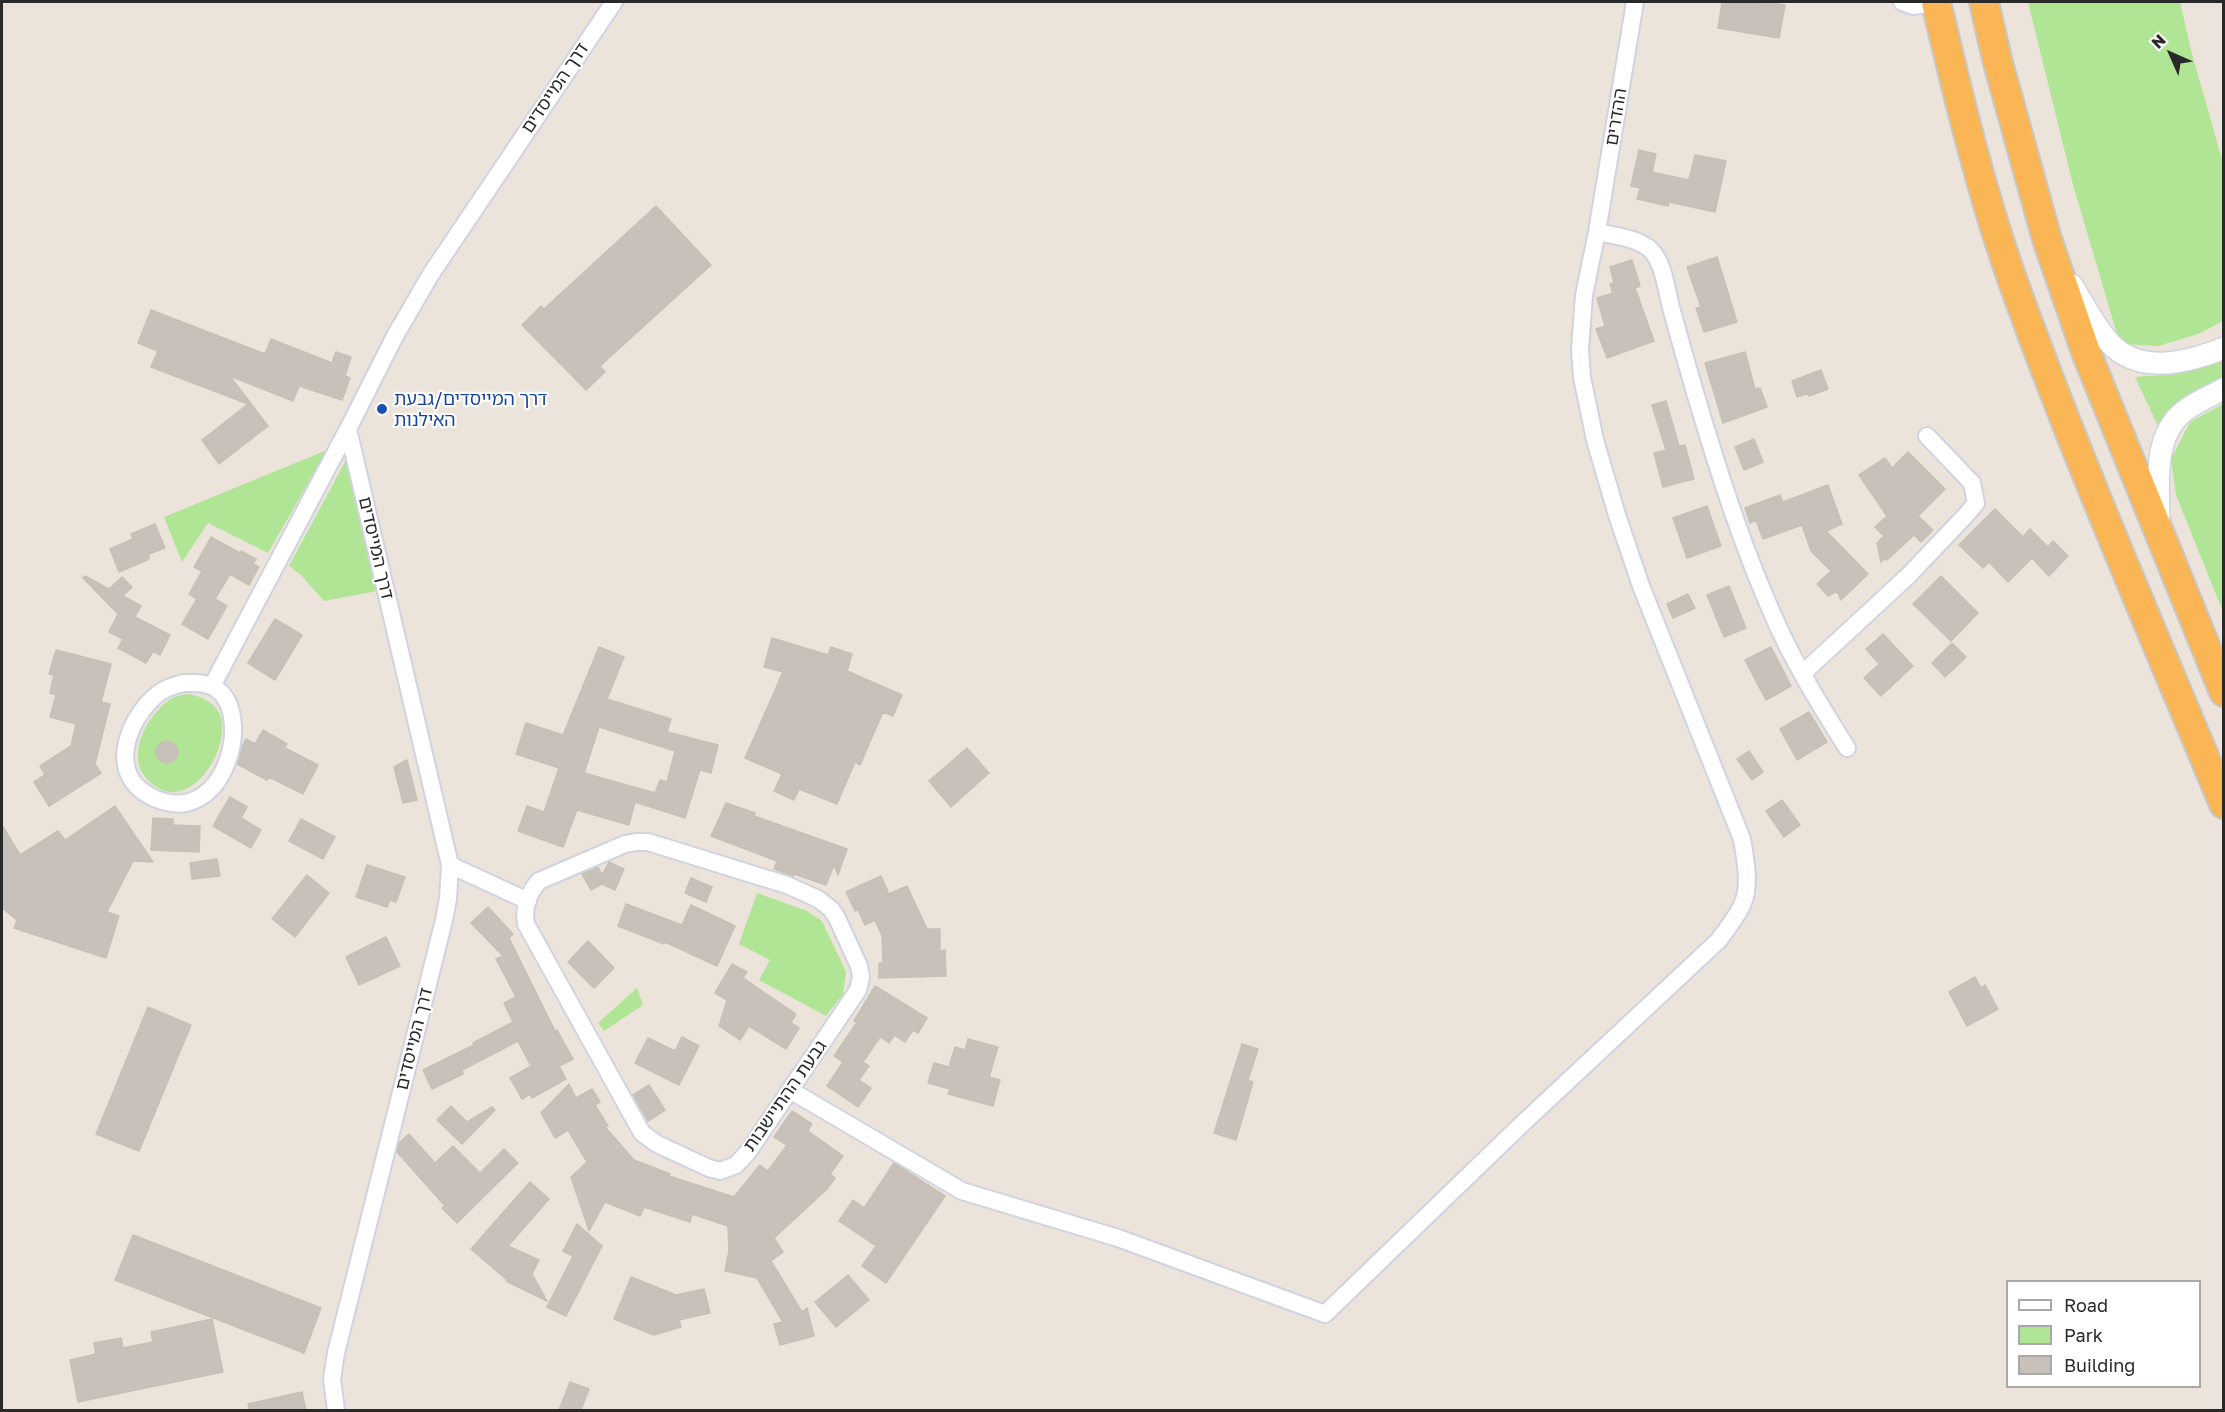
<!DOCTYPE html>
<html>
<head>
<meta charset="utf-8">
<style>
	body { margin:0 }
	#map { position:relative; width:2225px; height:1412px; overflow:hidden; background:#ece4da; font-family:"Golos Text",sans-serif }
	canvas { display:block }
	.frame { position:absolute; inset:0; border:3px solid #292929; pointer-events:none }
	.legend { position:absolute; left:2006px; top:1280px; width:195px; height:108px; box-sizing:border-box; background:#fff; border:2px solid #a9a9a9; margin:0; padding:8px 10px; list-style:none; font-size:18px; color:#292929 }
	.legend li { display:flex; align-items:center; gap:12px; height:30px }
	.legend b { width:30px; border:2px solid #a9a9a9 }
	.north { position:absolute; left:2141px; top:24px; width:60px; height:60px; -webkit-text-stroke:4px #fff; paint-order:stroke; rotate:315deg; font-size:16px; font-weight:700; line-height:24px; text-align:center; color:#292929 }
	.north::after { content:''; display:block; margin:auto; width:21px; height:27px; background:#292929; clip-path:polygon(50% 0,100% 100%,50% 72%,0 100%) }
</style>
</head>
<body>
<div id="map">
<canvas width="2225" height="1412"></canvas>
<div class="frame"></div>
<ul class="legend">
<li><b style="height:8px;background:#fff"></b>Road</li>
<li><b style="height:16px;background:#afe594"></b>Park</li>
<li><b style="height:16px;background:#c7c1ba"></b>Building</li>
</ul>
<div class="north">N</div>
</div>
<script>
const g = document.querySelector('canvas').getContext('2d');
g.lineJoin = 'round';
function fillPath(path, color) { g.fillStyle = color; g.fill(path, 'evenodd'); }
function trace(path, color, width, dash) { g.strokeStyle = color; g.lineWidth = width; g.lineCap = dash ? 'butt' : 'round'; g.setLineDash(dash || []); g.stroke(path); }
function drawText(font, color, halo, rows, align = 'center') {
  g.font = font + ' "Golos Text","Noto Sans Hebrew",sans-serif'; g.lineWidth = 4.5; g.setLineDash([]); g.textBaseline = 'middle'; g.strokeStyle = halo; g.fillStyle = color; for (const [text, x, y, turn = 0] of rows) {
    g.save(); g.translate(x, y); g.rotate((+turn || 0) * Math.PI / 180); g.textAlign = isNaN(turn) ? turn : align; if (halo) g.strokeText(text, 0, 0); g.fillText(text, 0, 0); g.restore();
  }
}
fillPath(new Path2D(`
	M 2028,2 L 2180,2 L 2192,54 L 2223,163 L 2223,321 L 2198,334 L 2158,346 L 2120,344 L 2073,185 Z
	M 2223,359 L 2223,376 C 2198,390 2176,403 2158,426 L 2135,377 L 2178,374 Z
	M 2223,404 L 2223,612 L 2176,495 L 2171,459 L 2190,422 Z
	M 327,450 L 268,553 L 208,523 L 182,562 L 164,517 Z
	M 346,460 L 377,591 L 324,601 L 302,576 L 289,566 Z
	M 189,694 C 202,697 213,701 219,713 C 235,744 188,824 146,778 C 126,755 147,716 168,701 C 174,696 181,695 189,694 Z
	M 757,893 L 807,911 L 822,921 L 846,972 L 843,994 L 826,1016 L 759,980 L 770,960 L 739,944 Z
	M 637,988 L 643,1005 L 604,1031 L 598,1023 Z`), '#afe594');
const building = new Path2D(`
	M 1722,2 L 1765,2 L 1785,5 L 1779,38 L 1718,28 Z
	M 1639,150 L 1656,154 L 1652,172 L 1689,180 L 1695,155 L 1726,161 L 1715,212 L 1669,202 L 1668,206 L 1637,199 L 1640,188 L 1631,186 Z
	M 656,206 L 711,265 L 600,366 L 605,372 L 586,390 L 522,325 L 541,306 L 544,309 Z
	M 1717,257 L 1737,322 L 1704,332 L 1696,308 L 1701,307 L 1687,267 Z
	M 1632,260 L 1640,286 L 1635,288 L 1654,341 L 1607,358 L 1596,329 L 1605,326 L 1597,298 L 1613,293 L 1610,284 L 1614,283 L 1610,267 Z
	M 151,310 L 265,354 L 271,339 L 332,363 L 336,352 L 351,357 L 345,376 L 350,378 L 342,400 L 299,386 L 293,401 L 230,376 L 268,426 L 219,464 L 202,440 L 248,404 L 151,367 L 158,351 L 138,343 Z
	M 1745,352 L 1755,389 L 1760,388 L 1767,407 L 1723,423 L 1705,363 Z
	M 1821,370 L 1828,389 L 1809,396 L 1808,393 L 1797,397 L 1792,381 Z
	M 1666,401 L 1679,446 L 1685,445 L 1694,479 L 1663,487 L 1654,453 L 1666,450 L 1652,405 Z
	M 1754,439 L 1763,462 L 1744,470 L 1735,447 Z
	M 1908,452 L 1945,489 L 1918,516 L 1933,530 L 1921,542 L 1914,535 L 1887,560 L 1885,558 L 1881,562 L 1877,543 L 1884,536 L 1875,527 L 1887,516 L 1859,475 L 1885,458 L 1892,468 Z
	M 1828,485 L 1842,524 L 1826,531 L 1868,574 L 1841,600 L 1837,591 L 1828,596 L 1817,584 L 1831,571 L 1811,551 L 1802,525 L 1763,539 L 1756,520 L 1750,523 L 1745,508 L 1780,495 L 1783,502 Z
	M 1707,506 L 1721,546 L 1687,558 L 1673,518 Z
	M 1995,509 L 2023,537 L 2030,529 L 2048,547 L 2053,541 L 2068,556 L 2049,576 L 2032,558 L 2008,582 L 1989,562 L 1983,568 L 1959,545 Z
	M 155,524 L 165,548 L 149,554 L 149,559 L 119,572 L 110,549 L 133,539 L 131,534 Z
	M 211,537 L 240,553 L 241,551 L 256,559 L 253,564 L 259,567 L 249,585 L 230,574 L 215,599 L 227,606 L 208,639 L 182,624 L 197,599 L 189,594 L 202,571 L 194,567 Z
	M 85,576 L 109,589 L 122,577 L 132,587 L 123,596 L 141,606 L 135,617 L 170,635 L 160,655 L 153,651 L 146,663 L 118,648 L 123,639 L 109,632 L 118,614 L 83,578 Z
	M 1941,576 L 1978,613 L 1951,641 L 1913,604 Z
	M 1729,586 L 1746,628 L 1724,637 L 1707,595 Z
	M 1688,594 L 1695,608 L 1673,618 L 1667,604 Z
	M 275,619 L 302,635 L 275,680 L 248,663 Z
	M 1883,634 L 1913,666 L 1881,696 L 1864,678 L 1879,664 L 1866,649 Z
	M 772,638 L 828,655 L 831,647 L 852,654 L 847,671 L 902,695 L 893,716 L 883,712 L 860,765 L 855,762 L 837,804 L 799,789 L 794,800 L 774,791 L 782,774 L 745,758 L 783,672 L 764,667 Z
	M 1952,643 L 1966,657 L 1945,677 L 1932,663 Z
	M 599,647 L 624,657 L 607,699 L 671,719 L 667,732 L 718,745 L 711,773 L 700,770 L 685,818 L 635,802 L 629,825 L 577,810 L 563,847 L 518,831 L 527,806 L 544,812 L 559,768 L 516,754 L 526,723 L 563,735 ZM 599,727 L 675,751 L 667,782 L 660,780 L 655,793 L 584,773 Z
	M 1771,647 L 1791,686 L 1766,700 L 1745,660 Z
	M 56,650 L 111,664 L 101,702 L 110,704 L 95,764 L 101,773 L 49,806 L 34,782 L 45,775 L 40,766 L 71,746 L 76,724 L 50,717 L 56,695 L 50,693 L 54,675 L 49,674 Z
	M 1809,712 L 1827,742 L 1797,760 L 1780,729 Z
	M 263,730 L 287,744 L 285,748 L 318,765 L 303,794 L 269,777 L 267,780 L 237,764 L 241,749 L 246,739 L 255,744 Z
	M156 752a11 11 0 1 1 22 0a11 11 0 1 1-22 0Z
	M 967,748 L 989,773 L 951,807 L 929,781 Z
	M 1749,751 L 1763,772 L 1752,780 L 1737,759 Z
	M 407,760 L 417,800 L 403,803 L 394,767 Z
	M 230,797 L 247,807 L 241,818 L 261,830 L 251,848 L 213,826 Z
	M 1782,800 L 1800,825 L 1784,837 L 1766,811 Z
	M 726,803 L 755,813 L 754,816 L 847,849 L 838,875 L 834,865 L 826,885 L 794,874 L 793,876 L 774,869 L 777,861 L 711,836 Z
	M 115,806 L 153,862 L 133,861 L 107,912 L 119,916 L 106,958 L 14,928 L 17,920 L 2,908 L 2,825 L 20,855 L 58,831 L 65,840 Z
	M 153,818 L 173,819 L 173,825 L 200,826 L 199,852 L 151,850 Z
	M 301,819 L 335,837 L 323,859 L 289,841 Z
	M 217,859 L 220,876 L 192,879 L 190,863 Z
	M 609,862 L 624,869 L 615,890 L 602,884 L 591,890 L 582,874 L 598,867 L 602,875 Z
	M 367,865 L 405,877 L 396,902 L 390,900 L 387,907 L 356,897 Z
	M 307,875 L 329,893 L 295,937 L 272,919 Z
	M 881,876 L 889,894 L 907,886 L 927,929 L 940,929 L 940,951 L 945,950 L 946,976 L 879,978 L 879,963 L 883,963 L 882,936 L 875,920 L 865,925 L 858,910 L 855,911 L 846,892 Z
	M 691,878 L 712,887 L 706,902 L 685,893 Z
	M 626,904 L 682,925 L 691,905 L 735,926 L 717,966 L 665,942 L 664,944 L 618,926 Z
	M 488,907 L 513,934 L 509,938 L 555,1031 L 557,1030 L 573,1059 L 559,1066 L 566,1079 L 532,1098 L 530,1094 L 522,1099 L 510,1078 L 531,1066 L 518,1041 L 462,1070 L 463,1074 L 432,1089 L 423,1070 L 474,1045 L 473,1043 L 513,1022 L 504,1003 L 516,997 L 496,959 L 503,956 L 471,923 Z
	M 386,937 L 400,966 L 359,985 L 346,957 Z
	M 588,941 L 614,968 L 594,988 L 568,962 Z
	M 732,964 L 747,972 L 743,978 L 796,1014 L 791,1023 L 799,1028 L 786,1049 L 749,1026 L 740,1040 L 719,1026 L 727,1000 L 715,993 Z
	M 1975,977 L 1981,988 L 1985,985 L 1998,1009 L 1967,1026 L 1949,992 Z
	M 875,986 L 927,1018 L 918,1033 L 913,1030 L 905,1042 L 894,1035 L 889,1043 L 880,1037 L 863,1062 L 869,1066 L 859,1080 L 871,1088 L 858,1107 L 827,1086 L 843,1062 L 834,1056 L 857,1022 L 854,1021 Z
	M 148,1007 L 191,1025 L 139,1151 L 96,1134 Z
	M 682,1037 L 699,1046 L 679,1085 L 635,1063 L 648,1038 L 675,1051 Z
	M 968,1039 L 998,1047 L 989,1077 L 1000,1080 L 993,1106 L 948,1094 L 950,1089 L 928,1083 L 934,1063 L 949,1067 L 955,1047 L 965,1050 Z
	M 1242,1044 L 1258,1049 L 1248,1080 L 1253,1082 L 1236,1140 L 1214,1133 Z
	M 569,1084 L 576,1098 L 592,1089 L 600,1102 L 595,1105 L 608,1126 L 605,1127 L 634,1160 L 670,1174 L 669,1176 L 734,1197 L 760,1165 L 768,1171 L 787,1145 L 774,1137 L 792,1111 L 812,1124 L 808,1131 L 843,1156 L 830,1174 L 835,1178 L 827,1189 L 774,1238 L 783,1252 L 771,1261 L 802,1312 L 807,1308 L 814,1336 L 780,1345 L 774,1324 L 783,1322 L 757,1278 L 725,1271 L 729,1250 L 728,1226 L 692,1214 L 690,1222 L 644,1207 L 640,1216 L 605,1202 L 589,1231 L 571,1177 L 587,1162 L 568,1130 L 555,1138 L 541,1113 Z
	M 649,1085 L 665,1110 L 648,1121 L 633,1095 Z
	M 451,1106 L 467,1122 L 492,1107 L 495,1110 L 462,1144 L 437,1120 Z
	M 409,1134 L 435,1163 L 453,1146 L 480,1173 L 504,1149 L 518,1163 L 457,1223 L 442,1208 L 445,1206 L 397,1152 L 399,1143 Z
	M 894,1163 L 945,1196 L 886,1283 L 862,1266 L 876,1246 L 839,1221 L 853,1200 L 864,1208 Z
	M 530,1182 L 549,1199 L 508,1246 L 539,1260 L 532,1274 L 547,1301 L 506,1281 L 507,1280 L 471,1249 Z
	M 577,1224 L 602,1246 L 566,1316 L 547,1307 L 573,1256 L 563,1251 Z
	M 133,1235 L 321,1308 L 304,1353 L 115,1280 Z
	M 848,1275 L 869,1300 L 836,1327 L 815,1302 Z
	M 631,1277 L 676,1295 L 704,1289 L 710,1313 L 679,1320 L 681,1327 L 654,1335 L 614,1319 Z
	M 212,1319 L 223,1372 L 78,1402 L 70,1360 L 96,1354 L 94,1343 L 121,1338 L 123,1348 L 153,1342 L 151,1332 Z
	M 570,1382 L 589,1389 L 581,1410 L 559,1410 Z
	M 302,1392 L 306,1410 L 249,1410 L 248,1404 Z`);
fillPath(building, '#c7c1ba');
trace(building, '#c7c0b4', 1.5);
const minor = new Path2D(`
	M 1902,2 L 1913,6 L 1936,3
	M 1597,232 C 1615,236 1644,238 1655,255 C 1665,270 1667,294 1672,311 C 1683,351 1694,390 1706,429 C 1725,492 1746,554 1772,613 C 1792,660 1820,705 1847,748
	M 1803,673 L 1908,576 L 1966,515 L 1976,503 L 1972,483 L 1927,436
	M 184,683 C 193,683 203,682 211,686 C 258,705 226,836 150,796 C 106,773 128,717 159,693 C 167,687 175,685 184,683 Z
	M 212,686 L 348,429
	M 636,842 L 648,842 L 787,885 L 818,899 L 831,909 L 837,918 L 859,966 L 861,977 L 858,990 L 748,1152 L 736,1165 L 720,1171 L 709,1168 L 657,1144 L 642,1133 L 526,924 C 523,907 528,894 539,881 L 625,844 Z
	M 450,865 L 528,901
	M 790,1090 L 962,1191 L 1118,1238 L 1325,1314 L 1522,1124 L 1719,940 C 1728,927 1739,915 1744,900 C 1750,883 1745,856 1742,839 L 1641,586 L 1617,515 L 1595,440 L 1582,377 L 1580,350 L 1584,295 L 1597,232 L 1635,2
	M 336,1410 L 332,1379 L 336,1353 L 444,920 L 448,899 L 450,865 L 348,429 L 395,336 L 431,274 L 614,2`);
const tertiary = new Path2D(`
	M 2072,285 C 2083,303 2093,323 2107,340 C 2137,376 2186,363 2224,348
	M 2159,521 C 2159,485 2152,438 2183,412 C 2195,402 2210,396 2224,389`);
const trunk = new Path2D(`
	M 1936,2 C 1959,99 1982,196 2016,290 C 2079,464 2153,633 2224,804
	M 1984,2 L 1997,59 L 2047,239 L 2086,352 L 2224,692`);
trace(minor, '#cfd3e2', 20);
trace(tertiary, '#cfd3e2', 24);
trace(trunk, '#c7c7c7', 32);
trace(minor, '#fff', 16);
trace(tertiary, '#fff', 21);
trace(trunk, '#fab654', 28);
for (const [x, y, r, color] of [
	[382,409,6,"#1a4fb4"]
]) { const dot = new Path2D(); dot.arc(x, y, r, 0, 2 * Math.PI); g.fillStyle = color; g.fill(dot); trace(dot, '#fff', 2); }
drawText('18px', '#292929', '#fff', [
	["דרך המייסדים",555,88,-56],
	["ההדרים",1616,117,-81],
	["דרך המייסדים",376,548,77],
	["דרך המייסדים",414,1039,-76],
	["גבעת ההתיישבות",785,1096,-55]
]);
drawText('18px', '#164399', '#fff', [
	["דרך המייסדים/גבעת",394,399],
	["האילנות",394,420]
], 'left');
</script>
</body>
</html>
